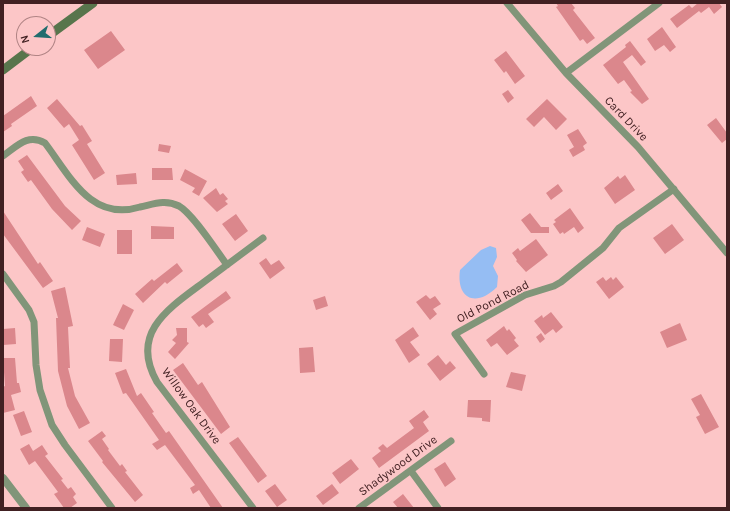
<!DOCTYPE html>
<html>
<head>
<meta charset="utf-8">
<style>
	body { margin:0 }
	#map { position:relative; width:730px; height:511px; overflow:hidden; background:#fcc6c7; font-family:Karla,sans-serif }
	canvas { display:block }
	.frame { position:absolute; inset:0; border:4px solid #412022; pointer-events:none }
	.north { position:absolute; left:16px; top:16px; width:40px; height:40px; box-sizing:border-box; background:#fcc6c7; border:1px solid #b18485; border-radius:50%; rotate:253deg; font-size:11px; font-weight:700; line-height:16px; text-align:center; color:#412022 }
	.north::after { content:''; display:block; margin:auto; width:14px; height:18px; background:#216d6e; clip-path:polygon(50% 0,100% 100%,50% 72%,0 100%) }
</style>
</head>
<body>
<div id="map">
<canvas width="730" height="511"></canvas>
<div class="frame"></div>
<div class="north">N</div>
</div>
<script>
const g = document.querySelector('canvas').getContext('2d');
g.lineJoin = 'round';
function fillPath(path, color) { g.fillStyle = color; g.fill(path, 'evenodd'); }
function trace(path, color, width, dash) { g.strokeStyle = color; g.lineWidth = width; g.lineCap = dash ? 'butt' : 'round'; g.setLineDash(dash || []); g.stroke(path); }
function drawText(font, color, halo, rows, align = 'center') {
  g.font = font + ' Karla,sans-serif'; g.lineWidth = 3; g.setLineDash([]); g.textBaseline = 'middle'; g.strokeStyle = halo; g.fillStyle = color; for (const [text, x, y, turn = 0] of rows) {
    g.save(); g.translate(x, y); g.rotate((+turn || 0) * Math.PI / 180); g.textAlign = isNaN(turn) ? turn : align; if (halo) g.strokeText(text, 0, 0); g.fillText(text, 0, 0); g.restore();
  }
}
fillPath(new Path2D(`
	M 490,246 L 496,248 L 497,257 L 493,266 L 498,276 L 497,287 C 476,308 456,299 460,270 L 481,250 Z`), '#95bdf3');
fillPath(new Path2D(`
	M 556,3 L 571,3 L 575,8 L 573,10 L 595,38 L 587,44 L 583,39 L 580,41 L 556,7 L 558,6 Z
	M 698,3 L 719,3 L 722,7 L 714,14 L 709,7 L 701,13 L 699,11 L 677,28 L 670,19 L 689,5 L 692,8 Z
	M 662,27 L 676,47 L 670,52 L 664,45 L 655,51 L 647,39 Z
	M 111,31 L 125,50 L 98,69 L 84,50 Z
	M 630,41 L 646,62 L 641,66 L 632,55 L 623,62 L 649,99 L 642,104 L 630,92 L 632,91 L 624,80 L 618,84 L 603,65 L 626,47 L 625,45 Z
	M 506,51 L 525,76 L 515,84 L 506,71 L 504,73 L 494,60 Z
	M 508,90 L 514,98 L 508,103 L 502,94 Z
	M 31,96 L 37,106 L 11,124 L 12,126 L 3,132 L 3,116 Z
	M 57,99 L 80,126 L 82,125 L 92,141 L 87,144 L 105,173 L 94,180 L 72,145 L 79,140 L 69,124 L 64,128 L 47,108 Z
	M 547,99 L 567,119 L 556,130 L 544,117 L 534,127 L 526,119 Z
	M 716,118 L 727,133 L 727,139 L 722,143 L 707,125 Z
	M 578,129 L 587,143 L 583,146 L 585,150 L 573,157 L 569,150 L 574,147 L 567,135 Z
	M 159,144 L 171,146 L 169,153 L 158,151 Z
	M 27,155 L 65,206 L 81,221 L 72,230 L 52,209 L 31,180 L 28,182 L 21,172 L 24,170 L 18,161 Z
	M 152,168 L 172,168 L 173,180 L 152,180 Z
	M 185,169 L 207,181 L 199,196 L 192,192 L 195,188 L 180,180 Z
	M 136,173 L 137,184 L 117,185 L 116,175 Z
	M 625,175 L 635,190 L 615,204 L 604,188 L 618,176 L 620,179 Z
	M 558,184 L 563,191 L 551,200 L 546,193 Z
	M 216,188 L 220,195 L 223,193 L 228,199 L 225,201 L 228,204 L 217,212 L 203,198 Z
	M 570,208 L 584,228 L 578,233 L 574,227 L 564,234 L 563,232 L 560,234 L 553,224 L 556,222 L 554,220 Z
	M 3,211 L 38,264 L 40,262 L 53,281 L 43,288 L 3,234 Z
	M 530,213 L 541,227 L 549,227 L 549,233 L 531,233 L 521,220 Z
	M 236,214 L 248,231 L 235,241 L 222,224 Z
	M 672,224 L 684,240 L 665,254 L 653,238 Z
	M 151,226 L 174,227 L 174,239 L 151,239 Z
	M 87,227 L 105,234 L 100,247 L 82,240 Z
	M 117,230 L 132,230 L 132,254 L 117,254 Z
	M 536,239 L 548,255 L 526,272 L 516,261 L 517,260 L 512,253 L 518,248 L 520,251 Z
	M 266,258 L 271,265 L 279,260 L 285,268 L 270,279 L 259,263 Z
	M 177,263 L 183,271 L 167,284 L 165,282 L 143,303 L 135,294 L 152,279 L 154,281 Z
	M 603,277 L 606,281 L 611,277 L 613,280 L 616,277 L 624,287 L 609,299 L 596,282 Z
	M 65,287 L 73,326 L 68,327 L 70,368 L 68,368 L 75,396 L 90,423 L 79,429 L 67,406 L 58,371 L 56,318 L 58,318 L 51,291 Z
	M 226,291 L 231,298 L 208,314 L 214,322 L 206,328 L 203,324 L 199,327 L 191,317 Z
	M 426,295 L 430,299 L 435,296 L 441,304 L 433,309 L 437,314 L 430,320 L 416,302 Z
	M 325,296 L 328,306 L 316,310 L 313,300 Z
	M 123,304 L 134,310 L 124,330 L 113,325 Z
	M 551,312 L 563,327 L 556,333 L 553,329 L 545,335 L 534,321 L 542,315 L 543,318 Z
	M 680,323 L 687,340 L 667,348 L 660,332 Z
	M 504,326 L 507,331 L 509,329 L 516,338 L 514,340 L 519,346 L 507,355 L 497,343 L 491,347 L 486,340 Z
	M 413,327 L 419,336 L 410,342 L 420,355 L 409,363 L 395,340 Z
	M 15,328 L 16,344 L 3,345 L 3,329 Z
	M 176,328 L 187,328 L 187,342 L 189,343 L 175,359 L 168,352 L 176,343 L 172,340 L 177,335 Z
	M 541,333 L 545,339 L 540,343 L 536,337 Z
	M 110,339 L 123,339 L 122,362 L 109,361 Z
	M 313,347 L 315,372 L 300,373 L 299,348 Z
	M 438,355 L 446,365 L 450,361 L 456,368 L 440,381 L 427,364 Z
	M 3,358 L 15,358 L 17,383 L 19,383 L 21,392 L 11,395 L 15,410 L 3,413 L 3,387 L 5,386 Z
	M 183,363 L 198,385 L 202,382 L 230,427 L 221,434 L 173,370 Z
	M 126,369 L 137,396 L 141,393 L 154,412 L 152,413 L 166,433 L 169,431 L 223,508 L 211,508 L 199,490 L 193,494 L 190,488 L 195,485 L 165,445 L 157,450 L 152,444 L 159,440 L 126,393 L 123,394 L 115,373 Z
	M 511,372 L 526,375 L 522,391 L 506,387 Z
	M 701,394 L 719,427 L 705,434 L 696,417 L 700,415 L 691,399 Z
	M 468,400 L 491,400 L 490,422 L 482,421 L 482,418 L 467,417 Z
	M 424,410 L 429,417 L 423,422 L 429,431 L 379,468 L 372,458 L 381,451 L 378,448 L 383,444 L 387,448 L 414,428 L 409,421 Z
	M 24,411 L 32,432 L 21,436 L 13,415 Z
	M 102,431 L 106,436 L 102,439 L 109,449 L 108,450 L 120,466 L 122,464 L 127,471 L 125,472 L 143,495 L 135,502 L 102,462 L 103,461 L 88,441 Z
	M 238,437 L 267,476 L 258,483 L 229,443 Z
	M 29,444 L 33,451 L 42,445 L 48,454 L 45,456 L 63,479 L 61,480 L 68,489 L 71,487 L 76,494 L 73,497 L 77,503 L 70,508 L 64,508 L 54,494 L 58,492 L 35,461 L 29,465 L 20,449 Z
	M 351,459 L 359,469 L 340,484 L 332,473 Z
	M 445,462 L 456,479 L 445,487 L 434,469 Z
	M 275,484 L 287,500 L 277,507 L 265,491 Z
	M 332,484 L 339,493 L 323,505 L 316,496 Z
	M 403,494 L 414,508 L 398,508 L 393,502 Z`), '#db878c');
trace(new Path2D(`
	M 507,3 L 566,73 L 638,147 L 727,253
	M 566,73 L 659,3
	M 3,156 C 17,146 28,133 45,143 C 70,176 91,222 140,207 C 154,204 165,199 179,206 C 193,214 216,250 227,265
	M 3,274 L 29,310 L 34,322 L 36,365 L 40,390 L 52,425 L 65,445 L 112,508
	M 484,374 L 455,334 L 525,295 L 554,286 L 561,282 L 603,248 L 619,228 L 674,189
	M 411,471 L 438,508
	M 253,508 L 157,382 C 129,333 169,308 204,282 C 224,267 243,253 263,238
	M 359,508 L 451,441`), '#819579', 7);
trace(new Path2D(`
	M 3,478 L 26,508`), '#819579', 8);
trace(new Path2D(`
	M 48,36 L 93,3
	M 3,70 L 32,48`), '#58754c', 9);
drawText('12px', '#412022', '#fcc6c7', [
	["Card Drive",626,119,46],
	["Old Pond Road",493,302,-27],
	["Willow Oak Drive",191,406,54],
	["Shadywood Drive",398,466,-36]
]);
</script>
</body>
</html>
